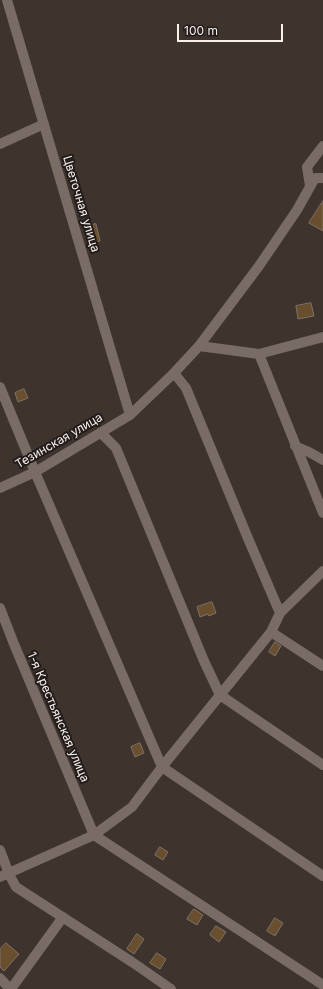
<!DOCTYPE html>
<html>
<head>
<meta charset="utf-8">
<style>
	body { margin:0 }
	#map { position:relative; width:323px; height:989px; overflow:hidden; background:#3f332e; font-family:Inter,sans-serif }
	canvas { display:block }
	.scale { position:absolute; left:177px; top:24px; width:106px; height:18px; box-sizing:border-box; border:2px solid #f8f0ec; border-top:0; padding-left:5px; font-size:12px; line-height:14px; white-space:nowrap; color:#f8f0ec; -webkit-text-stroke:3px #221c1a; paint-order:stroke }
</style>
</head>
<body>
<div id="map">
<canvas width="323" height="989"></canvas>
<div class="scale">100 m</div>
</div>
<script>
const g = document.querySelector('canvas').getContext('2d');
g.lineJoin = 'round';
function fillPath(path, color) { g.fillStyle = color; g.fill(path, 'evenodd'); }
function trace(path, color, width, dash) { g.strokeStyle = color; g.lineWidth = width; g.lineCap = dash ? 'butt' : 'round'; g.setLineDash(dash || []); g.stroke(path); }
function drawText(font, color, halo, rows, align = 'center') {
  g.font = font + ' Inter,sans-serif'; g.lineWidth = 4; g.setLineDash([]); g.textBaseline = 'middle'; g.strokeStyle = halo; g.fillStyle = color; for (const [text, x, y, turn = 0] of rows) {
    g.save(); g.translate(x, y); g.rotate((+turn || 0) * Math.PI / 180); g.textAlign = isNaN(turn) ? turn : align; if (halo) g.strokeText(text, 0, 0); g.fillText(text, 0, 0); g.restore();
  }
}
const building = new Path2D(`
	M 323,201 L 323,231 L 309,223 Z
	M 96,224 L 100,241 L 90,243 L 86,226 Z
	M 311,303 L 314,316 L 298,319 L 296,306 Z
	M 24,389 L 28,398 L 18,402 L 15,393 Z
	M 212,602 L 216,613 L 209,616 L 208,614 L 200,617 L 197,607 Z
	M 275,642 L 281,646 L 275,656 L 269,652 Z
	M 140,743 L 144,753 L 135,757 L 131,747 Z
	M 160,847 L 168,852 L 163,860 L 155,855 Z
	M 194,909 L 203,915 L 197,925 L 187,919 Z
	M 275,918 L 283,923 L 275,936 L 267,931 Z
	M 216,926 L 226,932 L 219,942 L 210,935 Z
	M 137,934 L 144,939 L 134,954 L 127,949 Z
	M 6,943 L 19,954 L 4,971 L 0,967 L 0,949 Z
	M 157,953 L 166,959 L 160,969 L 150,963 Z`);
fillPath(building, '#6a4f2f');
trace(building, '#7c7268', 1);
trace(new Path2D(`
	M 7,0 L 130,415
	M 0,144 L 44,124
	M 310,186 L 307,167 L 323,146
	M 199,346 L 259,354 L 323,337
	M 259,354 L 323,513
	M 174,373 L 186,388 L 247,536 L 280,613
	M 0,387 L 35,472 L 162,767 L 323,876
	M 101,433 L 116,448 L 204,661 L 220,695 L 323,765
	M 295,446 L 309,452 L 323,460
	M 0,488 L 35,472 L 130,415 L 174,373 L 199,346 L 259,266 L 297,210 L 315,178 L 323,178
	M 0,608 L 14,644 L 94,835 L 323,985
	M 271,632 L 323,666
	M 0,850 L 9,874 L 16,887 L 132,962 L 171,989
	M 0,877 L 94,835 L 132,807 L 162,767 L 271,632 L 280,613 L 323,571
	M 0,978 L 10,989
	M 11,989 L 63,917`), '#796b66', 10);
drawText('12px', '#f8f0ec', '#221c1a', [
	["Цветочная улица",81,204,73],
	["Тезинская улица",59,441,-30],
	["1-я Крестьянская улица",58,717,67]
]);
</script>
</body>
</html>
